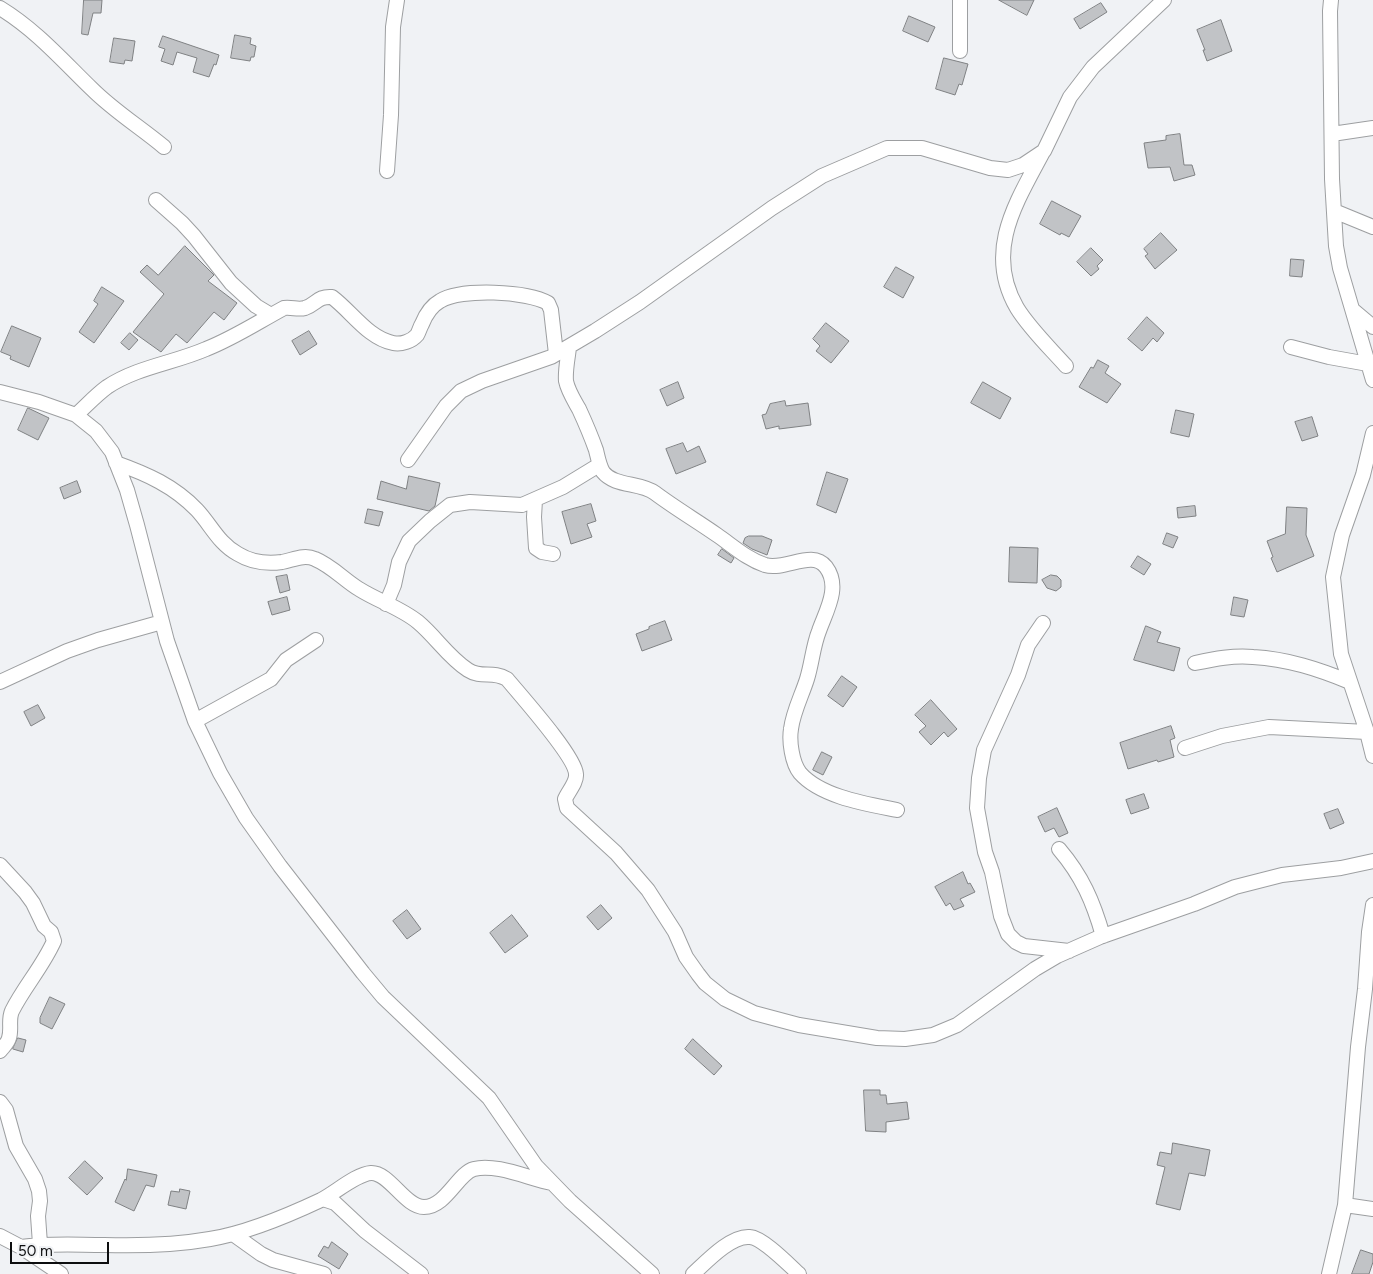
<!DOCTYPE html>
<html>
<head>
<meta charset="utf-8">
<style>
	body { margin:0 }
	#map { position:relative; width:1373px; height:1274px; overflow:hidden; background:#f0f2f5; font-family:Figtree,sans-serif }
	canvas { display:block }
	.scale { position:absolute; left:10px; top:1242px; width:99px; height:22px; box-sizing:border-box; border:2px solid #0d0e0f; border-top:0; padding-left:6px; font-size:15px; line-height:18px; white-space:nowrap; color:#0d0e0f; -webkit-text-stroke:4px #f0f2f5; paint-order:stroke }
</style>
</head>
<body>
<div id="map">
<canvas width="1373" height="1274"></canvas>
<div class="scale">50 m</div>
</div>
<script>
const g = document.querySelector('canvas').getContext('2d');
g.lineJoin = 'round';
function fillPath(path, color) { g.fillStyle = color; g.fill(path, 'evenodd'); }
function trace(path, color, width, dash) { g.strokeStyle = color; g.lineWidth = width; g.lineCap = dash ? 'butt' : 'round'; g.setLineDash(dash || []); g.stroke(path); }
const building = new Path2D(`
	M 84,0 L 102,0 L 101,13 L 93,13 L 88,35 L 82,34 Z
	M 999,0 L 1034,0 L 1027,15 Z
	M 1101,3 L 1107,12 L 1080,29 L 1074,19 Z
	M 909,16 L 935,27 L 928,42 L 903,31 Z
	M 1221,20 L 1232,51 L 1207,61 L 1203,50 L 1205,50 L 1197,30 Z
	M 235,35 L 251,38 L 250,44 L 256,46 L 254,57 L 251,57 L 250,61 L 231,58 Z
	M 163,36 L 219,55 L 216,65 L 214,64 L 209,77 L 193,72 L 197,58 L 177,52 L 173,65 L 161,61 L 165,49 L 159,47 Z
	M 114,38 L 135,41 L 132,61 L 125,60 L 124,64 L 110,62 Z
	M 944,58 L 968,64 L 962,85 L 959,84 L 955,95 L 936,89 Z
	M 1180,134 L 1184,165 L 1192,165 L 1195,175 L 1174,181 L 1170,167 L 1148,168 L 1144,143 L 1166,140 L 1166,136 Z
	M 1052,201 L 1081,216 L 1069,237 L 1061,233 L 1060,235 L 1040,224 Z
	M 1161,233 L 1177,250 L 1155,269 L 1145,256 L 1148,254 L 1144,249 Z
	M 185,246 L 214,275 L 208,281 L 237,303 L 224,320 L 214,312 L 187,343 L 176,334 L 161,352 L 133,332 L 164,294 L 140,272 L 147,265 L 158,275 Z
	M 1091,248 L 1103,260 L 1097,266 L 1099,269 L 1091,276 L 1077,262 Z
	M 1291,259 L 1304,260 L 1302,277 L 1290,276 Z
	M 896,267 L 914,277 L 903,298 L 884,287 Z
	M 102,287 L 124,301 L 94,343 L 79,332 L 98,304 L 94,301 Z
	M 1147,317 L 1164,333 L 1157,342 L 1153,338 L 1142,351 L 1128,339 Z
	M 826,323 L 849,341 L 831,363 L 816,351 L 820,346 L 813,339 Z
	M 12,326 L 41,338 L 29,367 L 10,359 L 11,356 L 1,352 Z
	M 309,331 L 317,344 L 300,355 L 292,341 Z
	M 130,333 L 138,340 L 129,350 L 121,343 Z
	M 1098,360 L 1109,366 L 1105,373 L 1121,384 L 1107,403 L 1079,387 L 1091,367 L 1093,368 Z
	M 678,382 L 684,398 L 667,406 L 660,390 Z
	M 983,382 L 1011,398 L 1000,419 L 971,403 Z
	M 785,401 L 786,406 L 808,403 L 811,425 L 779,429 L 779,426 L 766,429 L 762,415 L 766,414 L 770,404 Z
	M 28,408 L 49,418 L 38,440 L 18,430 Z
	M 1176,410 L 1194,414 L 1189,437 L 1171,433 Z
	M 1312,417 L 1318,436 L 1302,441 L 1295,422 Z
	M 683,443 L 687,452 L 699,446 L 706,462 L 676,474 L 666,449 Z
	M 827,472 L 848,479 L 836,513 L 817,505 Z
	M 409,476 L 440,483 L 435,506 L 429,511 L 377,499 L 381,481 L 406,489 Z
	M 77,481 L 81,492 L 64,499 L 60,488 Z
	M 591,504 L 596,521 L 587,524 L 592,537 L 571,544 L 562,512 Z
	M 1195,506 L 1196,516 L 1178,518 L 1177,508 Z
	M 1287,507 L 1307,508 L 1306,535 L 1314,556 L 1277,572 L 1271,558 L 1273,557 L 1267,541 L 1285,534 Z
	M 368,509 L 383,512 L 379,526 L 365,523 Z
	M 1167,533 L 1178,537 L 1173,548 L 1163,544 Z
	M 749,536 L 762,536 L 772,540 L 767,555 L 752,549 L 743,543 L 745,538 Z
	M 1010,547 L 1038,548 L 1037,583 L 1009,582 Z
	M 722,549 L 734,558 L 731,563 L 718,555 Z
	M 1138,556 L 1151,564 L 1144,575 L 1131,567 Z
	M 287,575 L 290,590 L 280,593 L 276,577 Z
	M 1051,575 L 1057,576 L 1061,580 L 1061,587 L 1056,591 L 1047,588 L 1042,580 Z
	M 287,597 L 290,610 L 272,615 L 268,602 Z
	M 1234,597 L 1248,600 L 1244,617 L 1231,615 Z
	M 665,621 L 672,640 L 642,651 L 636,634 L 649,629 L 649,627 Z
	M 1146,626 L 1161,632 L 1157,642 L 1180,648 L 1174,671 L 1134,660 Z
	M 842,676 L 857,687 L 843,707 L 828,696 Z
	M 931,700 L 957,729 L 948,737 L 944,732 L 931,745 L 919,732 L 926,726 L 915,715 Z
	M 38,705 L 45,718 L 31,726 L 24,712 Z
	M 1171,726 L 1175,738 L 1170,740 L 1174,757 L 1158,762 L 1157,760 L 1128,769 L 1120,743 Z
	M 822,752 L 832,757 L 823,775 L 813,770 Z
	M 1144,794 L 1149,808 L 1131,814 L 1126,800 Z
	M 1057,808 L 1068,833 L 1059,837 L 1054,828 L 1045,832 L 1038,817 Z
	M 1338,809 L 1344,823 L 1330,829 L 1324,814 Z
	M 963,872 L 968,884 L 970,883 L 975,892 L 960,899 L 964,906 L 954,910 L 950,903 L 946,906 L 935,887 Z
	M 601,905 L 612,918 L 598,930 L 587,917 Z
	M 407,910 L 421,929 L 407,939 L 393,921 Z
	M 512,915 L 528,936 L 505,953 L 490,933 Z
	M 50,997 L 65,1004 L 52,1029 L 40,1023 L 40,1018 Z
	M 18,1038 L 26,1040 L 23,1052 L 13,1049 Z
	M 693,1039 L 722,1066 L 714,1075 L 685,1049 Z
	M 864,1090 L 880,1090 L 880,1095 L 886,1095 L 887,1104 L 907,1102 L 909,1119 L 886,1122 L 886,1132 L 866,1131 Z
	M 1173,1143 L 1210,1150 L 1205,1176 L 1189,1173 L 1180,1210 L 1156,1204 L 1165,1167 L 1157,1165 L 1160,1152 L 1171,1154 Z
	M 85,1161 L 103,1178 L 87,1195 L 69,1178 Z
	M 128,1169 L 157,1175 L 154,1187 L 146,1185 L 134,1211 L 115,1202 L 125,1179 L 126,1180 Z
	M 180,1189 L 190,1191 L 186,1209 L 168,1205 L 171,1191 L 179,1192 Z
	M 332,1242 L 348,1254 L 339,1269 L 318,1256 L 324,1246 L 328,1248 Z
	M 1361,1250 L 1373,1254 L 1373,1262 L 1369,1274 L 1352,1274 Z`);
fillPath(building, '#c1c3c6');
trace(building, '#7f8183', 1);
const street = new Path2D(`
	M 960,0 L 960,51
	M 1331,0 L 1330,11 L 1332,179 L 1336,246 L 1340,268 L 1373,380
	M 0,8 C 36,30 62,60 92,89 C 114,111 140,127 164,147
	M 1332,134 L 1373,128
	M 1043,152 C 1016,203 984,251 1017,308 C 1030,329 1050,348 1066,366
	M 387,171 L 391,115 L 393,27 L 397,0
	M 156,200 L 182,223 L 194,236 L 231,283 L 256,306 L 271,315
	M 1334,211 L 1373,227
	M 1353,310 L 1373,327
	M 569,347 C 568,358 565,370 566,381 C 568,391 574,400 579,409 C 585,422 591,436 596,450 C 598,458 599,465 603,472 C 615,487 640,482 655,493 C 675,508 697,521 717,535 C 733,546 747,559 765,565 C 786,571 812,549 826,567 C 841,587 826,611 819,631 C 813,646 812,663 807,679 C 802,695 793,712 791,729 C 789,741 792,763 800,773 C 821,797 867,804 897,810
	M 1291,347 L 1329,357 L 1368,364
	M 0,392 L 39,402 L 76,415 L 96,431 L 112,452 L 127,490 L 137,525 L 167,641 L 195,721 L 220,773 L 246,818 L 280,866 L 363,973 L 383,997 L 489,1098 L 536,1166 L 570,1201 L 652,1274
	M 76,415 C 86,406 96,395 107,387 C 137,367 174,363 206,349 C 234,338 258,322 284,308 C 292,307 298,310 305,308 C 317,304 317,296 332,297 C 352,312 368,338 393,343 C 401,345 412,341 417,335 C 419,332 420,327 422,324 C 426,314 431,306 440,301 C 461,288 527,291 548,303 L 551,310 L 556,354
	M 1373,433 L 1363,475 L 1342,535 L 1333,577 L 1341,654 L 1367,732 L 1373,756
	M 408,460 L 446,406 L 461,391 L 482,381 L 551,357 L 595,331 L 640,302 L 772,208 L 822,176 L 887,148 L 922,148 L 990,168 L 1008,170 L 1023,165 L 1044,151 L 1070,97 L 1093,67 L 1164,0
	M 116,463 C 147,474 174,486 197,510 C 211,525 219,544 238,554 C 251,562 267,564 282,562 C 293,560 304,554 315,559 C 332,566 344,580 359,589 C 378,601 401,608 418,622 C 436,637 448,657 468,670 C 482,679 492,670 507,679 C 521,696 575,756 576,774 C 577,782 568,792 565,799 L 567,808 L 616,853 L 648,890 L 675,932 L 686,957 L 698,974 L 705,983 L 725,999 L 754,1013 L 799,1025 L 877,1038 L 905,1039 L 933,1035 L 957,1025 L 1035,969 L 1057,956 L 1100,937 L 1194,904 L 1235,887 L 1282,875 L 1341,868 L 1373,861
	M 535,500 L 534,517 L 536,548 L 542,552 L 553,554
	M 386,604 L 394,585 L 399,562 L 409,541 L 430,521 L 450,505 L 470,502 L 522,505 L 563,487 L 599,465
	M 1043,623 L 1028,645 L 1018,675 L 984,750 L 979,778 L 977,808 L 985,852 L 992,872 L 1001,916 L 1008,934 L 1016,942 L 1024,946 L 1069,951
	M 1195,663 C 1214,659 1234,655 1253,657 C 1288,659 1318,669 1350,682
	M 0,682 L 67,651 L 98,640 L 162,622
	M 195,721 L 271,679 L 286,660 L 316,640
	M 1185,748 L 1222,736 L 1269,727 L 1367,732
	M 1059,849 C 1082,876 1093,901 1103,936
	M 0,865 L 25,892 L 33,903 L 44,926 L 51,932 L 54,941 C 43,966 24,987 12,1011 C 8,1020 12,1029 9,1038 C 8,1043 3,1047 0,1051
	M 0,1102 L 6,1110 L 16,1146 L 35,1179 L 39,1191 L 40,1201 L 38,1216 L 40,1244
	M 323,1199 L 335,1203 L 365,1231 L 421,1274
	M 1345,1205 L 1373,1209
	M 233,1234 L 261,1254 L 273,1260 L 324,1274
	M 0,1236 L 21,1247 L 61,1274
	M 21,1247 C 49,1243 76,1245 104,1245 C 139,1246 176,1245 210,1239 C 247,1233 287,1216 321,1200 C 335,1193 356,1174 371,1173 C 389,1172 405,1207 424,1207 C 446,1207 458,1173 474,1169 C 496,1163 530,1179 552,1183
	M 693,1274 C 706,1262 731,1235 750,1237 C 763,1238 789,1265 799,1274
	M 1329,1274 L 1345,1205 L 1358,1047 L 1365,989 L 1369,932 L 1373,905`);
trace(street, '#9d9fa1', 16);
trace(street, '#fff', 14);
</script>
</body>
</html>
